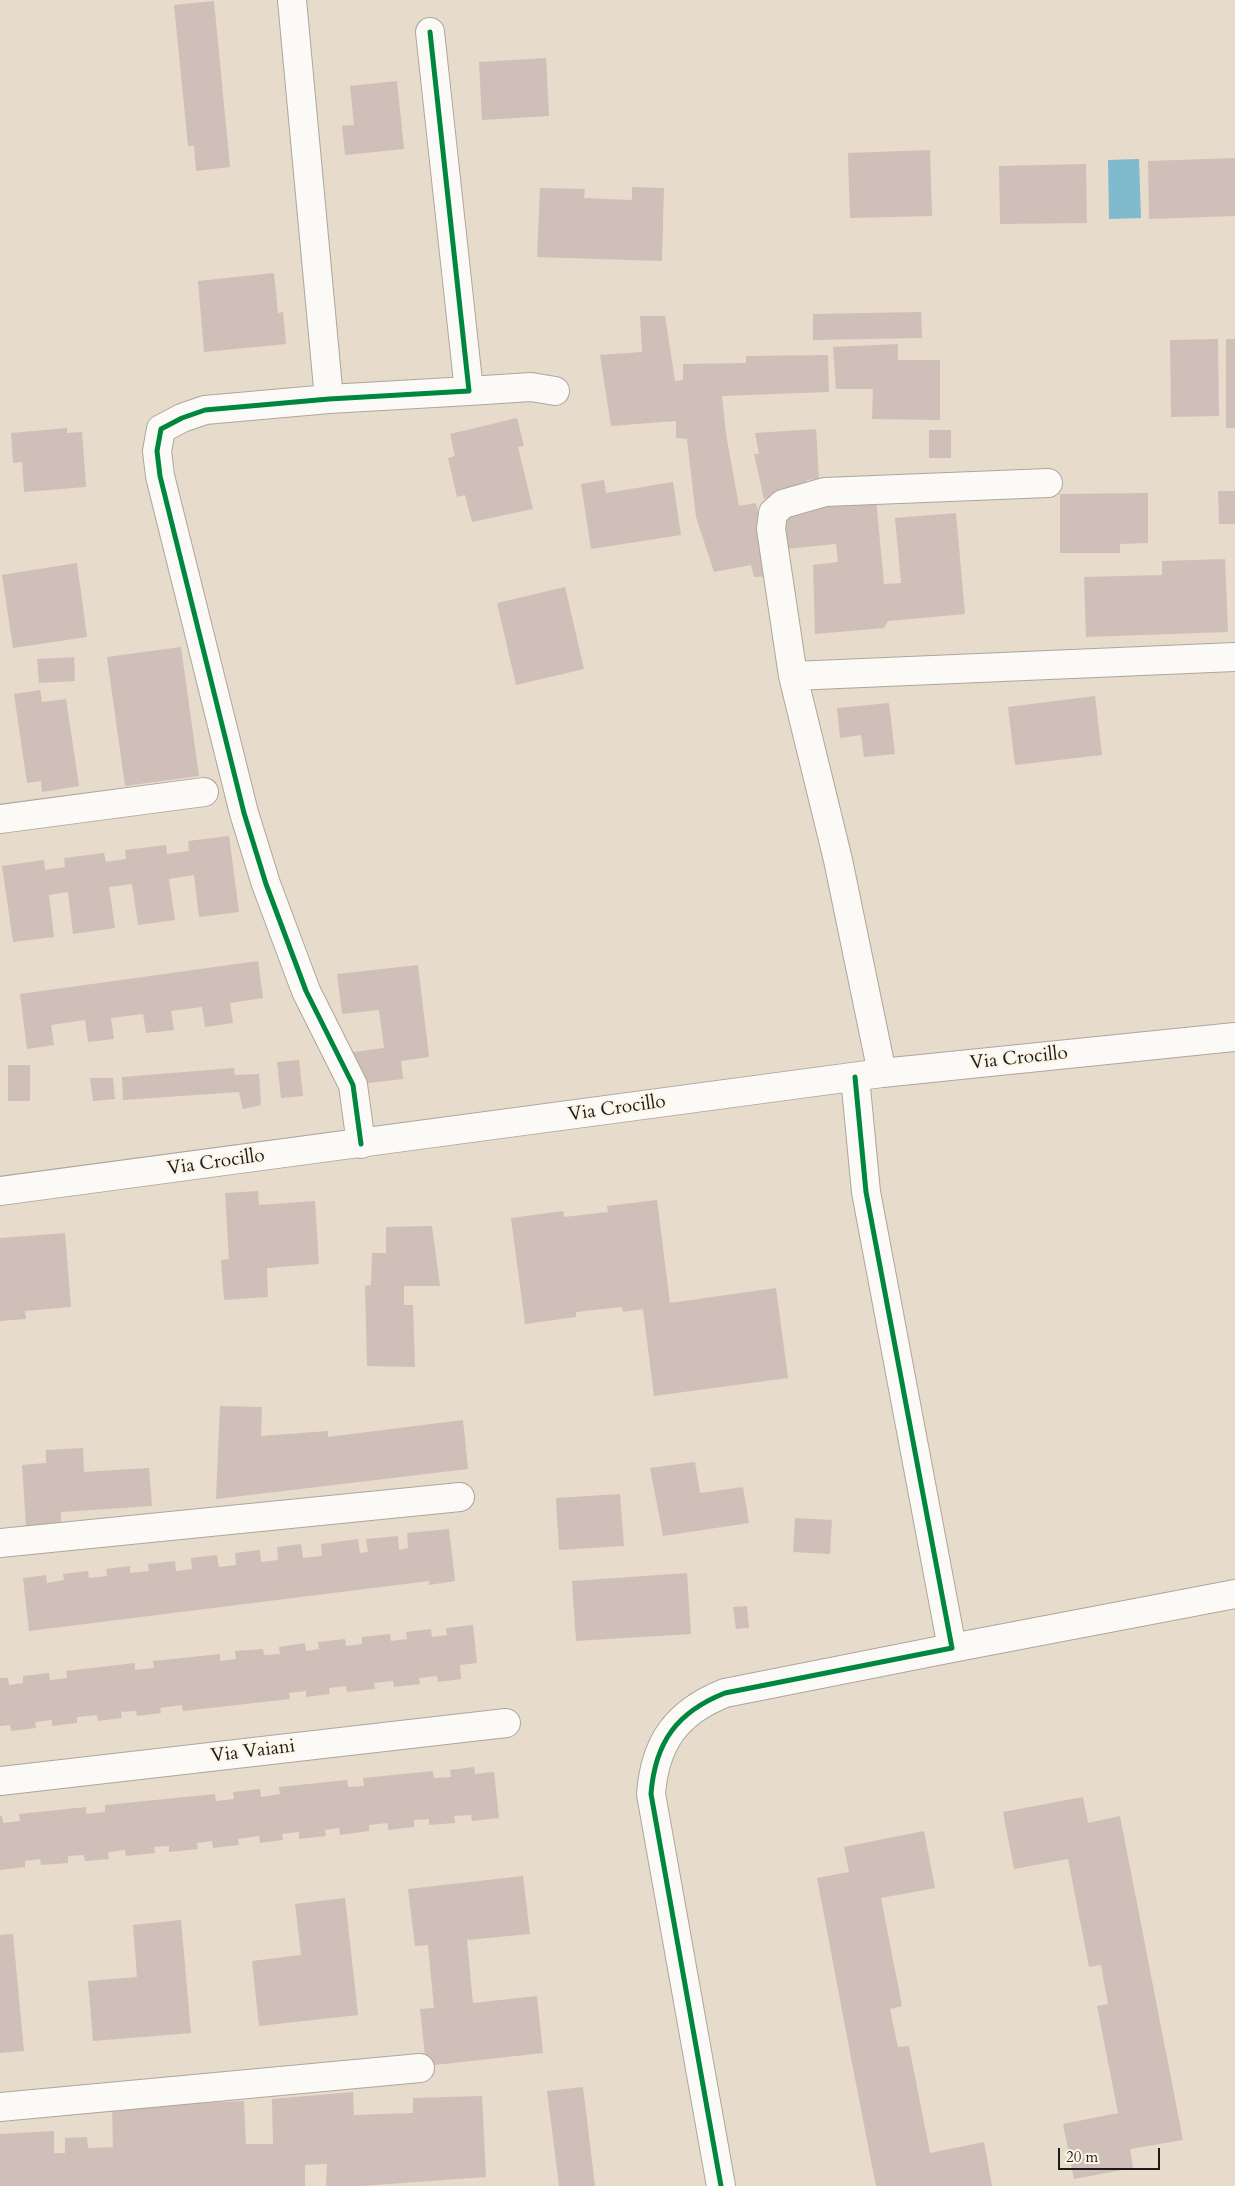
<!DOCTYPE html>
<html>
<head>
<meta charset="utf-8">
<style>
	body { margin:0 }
	#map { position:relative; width:1235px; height:2186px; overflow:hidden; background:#e7dbcb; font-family:Cardo,serif }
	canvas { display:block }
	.scale { position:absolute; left:1058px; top:2148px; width:102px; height:22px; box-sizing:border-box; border:2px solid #1c1c1c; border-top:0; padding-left:6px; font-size:15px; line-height:18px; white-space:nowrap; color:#1c1c1c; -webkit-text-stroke:4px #fcf5e5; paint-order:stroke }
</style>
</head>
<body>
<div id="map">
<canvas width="1235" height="2186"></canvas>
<div class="scale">20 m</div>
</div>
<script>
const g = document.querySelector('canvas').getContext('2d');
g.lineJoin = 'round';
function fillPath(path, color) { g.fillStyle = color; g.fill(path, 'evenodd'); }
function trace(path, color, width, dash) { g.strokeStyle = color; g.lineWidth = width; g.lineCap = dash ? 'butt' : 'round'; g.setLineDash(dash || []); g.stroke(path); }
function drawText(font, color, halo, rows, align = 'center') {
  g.font = font + ' Cardo,serif'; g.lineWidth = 4; g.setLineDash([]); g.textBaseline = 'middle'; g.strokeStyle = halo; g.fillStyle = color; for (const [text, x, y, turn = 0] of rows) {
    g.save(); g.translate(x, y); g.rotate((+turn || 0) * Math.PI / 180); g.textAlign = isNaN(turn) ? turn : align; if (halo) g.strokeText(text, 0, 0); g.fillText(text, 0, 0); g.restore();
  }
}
fillPath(new Path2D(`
	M 1139,159 L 1141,218 L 1109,219 L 1108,160 Z`), '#7fbace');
fillPath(new Path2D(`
	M 214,1 L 230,167 L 196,171 L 194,146 L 188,146 L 174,5 Z
	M 546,58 L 549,116 L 482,120 L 479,62 Z
	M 397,81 L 404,149 L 345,155 L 342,126 L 354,125 L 350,86 Z
	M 930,150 L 932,216 L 850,218 L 848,153 Z
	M 1235,158 L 1235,216 L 1149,219 L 1148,161 Z
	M 1086,164 L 1087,223 L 1000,224 L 999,166 Z
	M 632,187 L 664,188 L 662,261 L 537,257 L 540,188 L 585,189 L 584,198 L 632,200 Z
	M 274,273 L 278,313 L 283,312 L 286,344 L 204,352 L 198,281 Z
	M 921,312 L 922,338 L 813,340 L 813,314 Z
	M 640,316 L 665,316 L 675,381 L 683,380 L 683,364 L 746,363 L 746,356 L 828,355 L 829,392 L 722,396 L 726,434 L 739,506 L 756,503 L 774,576 L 754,577 L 751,565 L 714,572 L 696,517 L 687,439 L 676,438 L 676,421 L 611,426 L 600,355 L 642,352 Z
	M 1218,339 L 1219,416 L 1171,417 L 1170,340 Z
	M 1226,339 L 1235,339 L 1235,428 L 1226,428 Z
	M 898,344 L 898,360 L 940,360 L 940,420 L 872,419 L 873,389 L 836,389 L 833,347 Z
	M 517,418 L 524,446 L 518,447 L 533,509 L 472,522 L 465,495 L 457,497 L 448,458 L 455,456 L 450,434 Z
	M 67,428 L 67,433 L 82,432 L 86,487 L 24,492 L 22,462 L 13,463 L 11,433 Z
	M 816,429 L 819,479 L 807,480 L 808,488 L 764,499 L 754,454 L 759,454 L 755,433 Z
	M 929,430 L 951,430 L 951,458 L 929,458 Z
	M 604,480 L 606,493 L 673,482 L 681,535 L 591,549 L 581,484 Z
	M 1218,491 L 1235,491 L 1235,524 L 1219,524 Z
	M 1148,493 L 1148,543 L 1120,544 L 1120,553 L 1060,553 L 1060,494 Z
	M 876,499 L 884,584 L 901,583 L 895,518 L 956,513 L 965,614 L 888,621 L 884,628 L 815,634 L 813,565 L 838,562 L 836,544 L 785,549 L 782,515 L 806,503 Z
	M 1225,559 L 1228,632 L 1086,637 L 1084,577 L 1162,575 L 1162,561 Z
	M 77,563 L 87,637 L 13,648 L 2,575 Z
	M 565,587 L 584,669 L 516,685 L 497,603 Z
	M 181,647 L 199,776 L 125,786 L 107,657 Z
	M 74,657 L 75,681 L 39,683 L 37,659 Z
	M 40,690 L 42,702 L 66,699 L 79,786 L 42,792 L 41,781 L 27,783 L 14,694 Z
	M 1095,696 L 1102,755 L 1015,765 L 1008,707 Z
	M 889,703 L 895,754 L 864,757 L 861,735 L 840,738 L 837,708 Z
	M 229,836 L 239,912 L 199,917 L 194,875 L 169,879 L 175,920 L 138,925 L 132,884 L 109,887 L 115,928 L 73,934 L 68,892 L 49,895 L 54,937 L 13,942 L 2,866 L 44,860 L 45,870 L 65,867 L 64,858 L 104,853 L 106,862 L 126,859 L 125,850 L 166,845 L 167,854 L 189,851 L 188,841 Z
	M 258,961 L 263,998 L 230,1003 L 233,1023 L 205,1027 L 202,1007 L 171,1011 L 174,1030 L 146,1033 L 143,1014 L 111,1018 L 114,1039 L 88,1042 L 85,1020 L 51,1025 L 54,1045 L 27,1049 L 20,994 Z
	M 418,965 L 429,1057 L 401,1061 L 403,1079 L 360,1084 L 347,1053 L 384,1048 L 379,1010 L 342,1014 L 337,974 Z
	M 299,1060 L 303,1096 L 281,1098 L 277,1062 Z
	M 8,1065 L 30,1065 L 30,1101 L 8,1101 Z
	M 234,1068 L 235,1075 L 259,1074 L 261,1105 L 243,1109 L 239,1092 L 123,1100 L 122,1077 Z
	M 90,1078 L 113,1078 L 115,1099 L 93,1101 Z
	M 258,1191 L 259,1205 L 315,1201 L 319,1264 L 267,1268 L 268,1297 L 224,1300 L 221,1260 L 229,1259 L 225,1193 Z
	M 657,1200 L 670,1303 L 776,1288 L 788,1378 L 654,1396 L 643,1309 L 623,1312 L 622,1307 L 576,1312 L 576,1317 L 525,1324 L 511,1218 L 563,1211 L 564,1217 L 608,1212 L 607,1206 Z
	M 432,1226 L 440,1286 L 404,1286 L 404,1305 L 413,1305 L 415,1367 L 367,1366 L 365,1286 L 371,1285 L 372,1253 L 386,1253 L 386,1227 Z
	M 65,1233 L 71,1307 L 25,1311 L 26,1319 L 0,1321 L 0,1238 Z
	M 220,1406 L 262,1407 L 261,1436 L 328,1431 L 328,1437 L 463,1420 L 468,1469 L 216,1499 Z
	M 83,1448 L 84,1472 L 149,1468 L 152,1506 L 61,1512 L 61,1525 L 26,1527 L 22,1465 L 46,1463 L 46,1450 Z
	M 695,1462 L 700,1493 L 743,1487 L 749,1523 L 663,1536 L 650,1468 Z
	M 620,1494 L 624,1546 L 559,1550 L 556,1498 Z
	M 795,1518 L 832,1520 L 830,1554 L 793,1552 Z
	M 449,1529 L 455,1581 L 429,1585 L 429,1581 L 29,1631 L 23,1578 L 46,1575 L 47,1583 L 64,1580 L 63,1574 L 88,1571 L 89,1578 L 107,1576 L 106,1569 L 130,1566 L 130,1573 L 149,1571 L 148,1564 L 175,1561 L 176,1571 L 192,1569 L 191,1558 L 217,1555 L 219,1567 L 236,1565 L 235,1553 L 260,1550 L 261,1562 L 278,1560 L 277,1547 L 301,1544 L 303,1558 L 322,1556 L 321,1544 L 358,1539 L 360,1553 L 368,1552 L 366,1539 L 398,1536 L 399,1550 L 408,1548 L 407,1533 Z
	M 687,1573 L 691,1634 L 576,1641 L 572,1581 Z
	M 747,1606 L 749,1628 L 736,1629 L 733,1607 Z
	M 473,1625 L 477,1663 L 460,1665 L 461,1679 L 438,1682 L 437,1676 L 419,1678 L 420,1684 L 394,1687 L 393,1681 L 374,1683 L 375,1689 L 347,1692 L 346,1686 L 329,1688 L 330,1694 L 306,1697 L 306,1691 L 289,1693 L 290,1699 L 183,1711 L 182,1705 L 160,1708 L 161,1713 L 137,1716 L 136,1711 L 121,1712 L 122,1718 L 98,1721 L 97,1715 L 77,1717 L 77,1723 L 52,1726 L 52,1720 L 35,1722 L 36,1728 L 11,1731 L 10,1725 L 0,1726 L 0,1678 L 8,1678 L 9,1685 L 23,1683 L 23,1676 L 49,1673 L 50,1680 L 67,1678 L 66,1671 L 135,1663 L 135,1670 L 154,1668 L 153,1661 L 220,1654 L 220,1661 L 236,1659 L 235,1651 L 263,1649 L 264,1655 L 280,1654 L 279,1647 L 305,1643 L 306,1651 L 319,1649 L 318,1642 L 345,1639 L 346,1646 L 362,1644 L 362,1637 L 390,1634 L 391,1641 L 407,1639 L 406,1632 L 431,1629 L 432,1637 L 447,1635 L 446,1628 Z
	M 474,1767 L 475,1774 L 494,1772 L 499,1818 L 472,1821 L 471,1815 L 454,1816 L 455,1823 L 429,1825 L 429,1819 L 414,1820 L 414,1827 L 388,1830 L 388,1823 L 369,1825 L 369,1831 L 340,1835 L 339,1828 L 325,1830 L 326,1836 L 299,1839 L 299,1832 L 282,1834 L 283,1840 L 260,1843 L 259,1836 L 238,1839 L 239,1845 L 213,1848 L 212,1841 L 197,1843 L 198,1849 L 169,1852 L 169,1846 L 154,1847 L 155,1853 L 126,1856 L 125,1850 L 108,1852 L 109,1859 L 85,1861 L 84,1855 L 68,1856 L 68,1863 L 41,1865 L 40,1859 L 25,1861 L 25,1867 L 0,1870 L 0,1816 L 2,1816 L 3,1823 L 20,1821 L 19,1814 L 86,1807 L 86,1814 L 105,1812 L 105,1805 L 215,1794 L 216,1801 L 234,1799 L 233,1792 L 260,1789 L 261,1797 L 280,1794 L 279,1787 L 347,1780 L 348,1787 L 364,1786 L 363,1778 L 433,1771 L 434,1778 L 451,1777 L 450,1770 Z
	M 1083,1797 L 1088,1823 L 1120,1816 L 1183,2140 L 1130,2149 L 1133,2168 L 1074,2179 L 1063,2124 L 1118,2113 L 1097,2006 L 1108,2004 L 1101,1965 L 1089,1967 L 1068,1859 L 1014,1869 L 1003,1812 Z
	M 924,1831 L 935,1888 L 881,1898 L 902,2006 L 890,2009 L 898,2047 L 909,2046 L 930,2153 L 984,2142 L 992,2186 L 876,2186 L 851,2058 L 817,1878 L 849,1872 L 844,1847 Z
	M 523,1876 L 530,1934 L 467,1940 L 473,2003 L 537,1996 L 543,2053 L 426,2066 L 420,2009 L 434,2008 L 428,1945 L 415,1946 L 408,1889 Z
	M 345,1898 L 358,2015 L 259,2026 L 252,1961 L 301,1955 L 295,1904 Z
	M 181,1920 L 191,2033 L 93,2041 L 88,1981 L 137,1977 L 133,1925 Z
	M 13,1934 L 24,2051 L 0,2053 L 0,1935 Z
	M 583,2087 L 595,2186 L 559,2186 L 547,2091 Z
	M 353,2092 L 354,2115 L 413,2113 L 413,2098 L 482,2096 L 486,2177 L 361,2186 L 326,2186 L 327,2164 L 305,2165 L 305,2186 L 0,2186 L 0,2134 L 54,2131 L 54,2153 L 65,2153 L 65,2138 L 87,2137 L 88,2148 L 113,2147 L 112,2107 L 244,2101 L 246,2144 L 273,2144 L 272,2099 Z`), '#cfbfb8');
const street = new Path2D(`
	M 292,0 L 329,399
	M 469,391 L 531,387 L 555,391
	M 793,676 L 1235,657
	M 0,819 L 204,792
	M 882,1073 L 838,860 L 793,676 L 771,529 L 773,513 L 783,504 L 825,492 L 1048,483
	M 361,1144 L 353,1085 L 306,991 L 266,884 L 244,813 L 160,476 L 157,451 L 161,429 L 182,418 L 205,410 L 329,399 L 469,391 L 430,32
	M 0,1191 L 882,1073 L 1235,1037
	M 0,1543 L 460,1497
	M 952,1648 L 1235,1594
	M 0,1781 L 506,1723
	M 0,2107 L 420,2068
	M 721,2186 L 651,1794 C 655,1742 677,1712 725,1693 L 952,1648 L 866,1192 L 855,1077`);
trace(street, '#aea69c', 30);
trace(street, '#fbfaf7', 28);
trace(new Path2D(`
	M 361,1144 L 353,1085 L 306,991 L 266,884 L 244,813 L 160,476 L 157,451 L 161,429 L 182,418 L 205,410 L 329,399 L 469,391 L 430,32
	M 721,2186 L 651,1794 C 655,1742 677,1712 725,1693 L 952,1648 L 866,1192 L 855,1077`), '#00873e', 5);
drawText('19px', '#1c1c1c', '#fcf5e5', [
	["Via Crocillo",1019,1059,-6],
	["Via Crocillo",617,1109,-8],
	["Via Crocillo",216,1163,-8],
	["Via Vaiani",253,1752,-7]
]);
</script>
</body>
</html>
